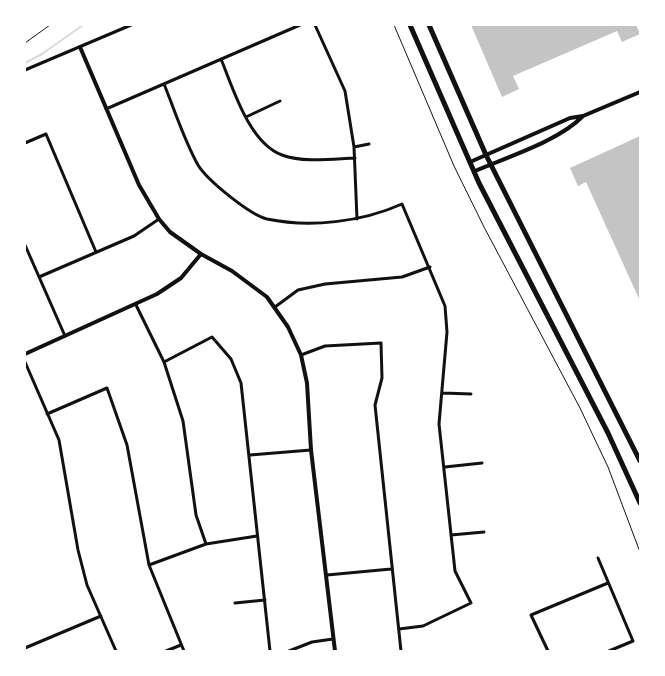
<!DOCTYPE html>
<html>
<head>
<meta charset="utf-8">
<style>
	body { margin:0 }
	#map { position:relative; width:665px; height:676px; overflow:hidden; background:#fff; font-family:Bitter,serif }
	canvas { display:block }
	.frame { position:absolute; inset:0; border:26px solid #fff; pointer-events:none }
</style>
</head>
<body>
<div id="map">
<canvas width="665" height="676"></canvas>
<div class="frame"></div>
</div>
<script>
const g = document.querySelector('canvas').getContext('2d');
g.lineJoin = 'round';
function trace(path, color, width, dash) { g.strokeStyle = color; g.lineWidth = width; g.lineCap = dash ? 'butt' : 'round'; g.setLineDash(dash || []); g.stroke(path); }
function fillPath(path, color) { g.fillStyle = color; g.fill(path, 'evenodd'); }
trace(new Path2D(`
	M 25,63 L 42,54 L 83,25`), '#d9d9d9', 2);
fillPath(new Path2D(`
	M 471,25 L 636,25 L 640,34 L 622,42 L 617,31 L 513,76 L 519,89 L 502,97 Z
	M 640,136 L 640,301 L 586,182 L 578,186 L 570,168 Z`), '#c4c4c4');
trace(new Path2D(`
	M 394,25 L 454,166 L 484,227 L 580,408 L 608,467 L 640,552
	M 25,43 L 50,25`), '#111', 1);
trace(new Path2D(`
	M 315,25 L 345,91 L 354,147 L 357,219
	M 221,59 C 233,88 249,143 282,155 C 304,163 332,159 355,158
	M 25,70 L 131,25
	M 164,84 C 175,111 184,140 198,165 C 207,180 250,215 267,219 C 310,228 362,222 402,204 L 445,306 L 447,332 L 439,424 L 455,571 L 471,603 L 423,626 L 399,629
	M 106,109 L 300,25
	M 246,117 L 280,101
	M 25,143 L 46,134 L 96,252
	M 354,147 L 369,144
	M 25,245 L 65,336
	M 39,277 L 134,236 L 159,219
	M 136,305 L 164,362 L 183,421 L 196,515 L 206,544
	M 275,307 L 298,290 L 325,284 L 402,277 L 430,267
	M 301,355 L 325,346 L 381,343 L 382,378 L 375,405 L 401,651
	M 25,362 L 59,440 L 78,550 L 87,585 L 116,651
	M 164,362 L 212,337 L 231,359 L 241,383 L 270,651
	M 443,393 L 471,394
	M 47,414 L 107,388 L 127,445 L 149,565 L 184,651
	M 250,455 L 311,450
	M 445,467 L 482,463
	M 451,535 L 484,532
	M 598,558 L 633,641 L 609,651
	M 149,565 L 206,544 L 257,536
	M 327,575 L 391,569
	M 235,603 L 265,600
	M 25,648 L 101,616
	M 166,651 L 181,645
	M 289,651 L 312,642 L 333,639
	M 548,651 L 531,615 L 608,583`), '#111', 3);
trace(new Path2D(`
	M 80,47 L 139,185 L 159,219 L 170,232 L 201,254 L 232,271 L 267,297 L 288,327 L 301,355 L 307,383 L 311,450 L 335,651
	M 470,162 L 570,118 L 583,116 L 640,92
	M 475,171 C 507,157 559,141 583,116
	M 25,354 L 157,294 L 181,278 L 201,254`), '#111', 4);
trace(new Path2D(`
	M 410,25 L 479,183 L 608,433 L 640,503
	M 429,25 L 486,155 L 640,461`), '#111', 5);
</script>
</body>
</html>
